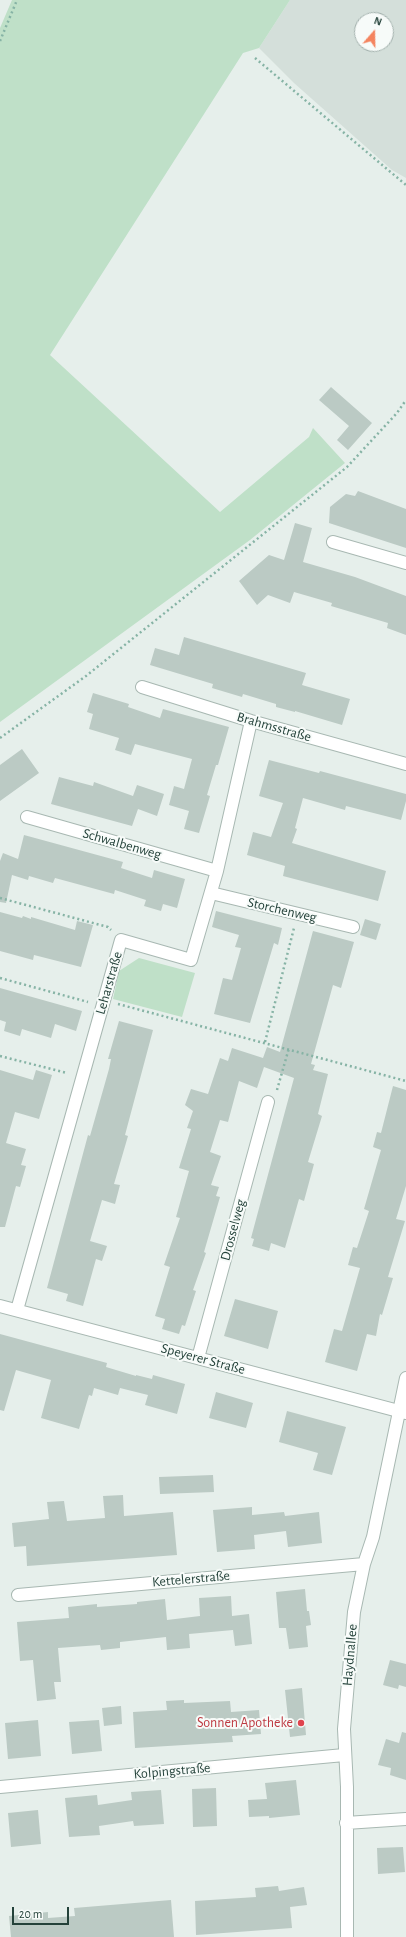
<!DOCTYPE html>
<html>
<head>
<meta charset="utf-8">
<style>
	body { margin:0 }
	#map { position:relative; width:406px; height:1937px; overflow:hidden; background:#e6efeb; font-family:"Alegreya Sans",sans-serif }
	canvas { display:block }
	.north { position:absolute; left:354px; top:12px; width:40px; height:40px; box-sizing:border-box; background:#f7fbf9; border:1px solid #a3b1ad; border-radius:50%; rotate:20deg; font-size:11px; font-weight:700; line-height:16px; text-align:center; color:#24423a }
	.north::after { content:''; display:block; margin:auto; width:14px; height:18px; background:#f4845f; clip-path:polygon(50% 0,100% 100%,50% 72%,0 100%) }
	.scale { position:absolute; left:12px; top:1907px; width:57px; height:18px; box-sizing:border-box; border:2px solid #24423a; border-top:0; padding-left:5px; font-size:12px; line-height:14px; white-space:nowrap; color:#24423a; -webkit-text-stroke:3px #f7fbf9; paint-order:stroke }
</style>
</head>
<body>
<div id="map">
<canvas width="406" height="1937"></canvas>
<div class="north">N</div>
<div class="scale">20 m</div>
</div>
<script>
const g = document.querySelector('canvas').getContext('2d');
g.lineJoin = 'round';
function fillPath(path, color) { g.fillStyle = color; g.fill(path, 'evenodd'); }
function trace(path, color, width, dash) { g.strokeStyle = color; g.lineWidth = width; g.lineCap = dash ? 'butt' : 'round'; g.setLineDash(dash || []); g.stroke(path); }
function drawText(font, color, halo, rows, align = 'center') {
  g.font = font + ' "Alegreya Sans",sans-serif'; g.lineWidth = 4; g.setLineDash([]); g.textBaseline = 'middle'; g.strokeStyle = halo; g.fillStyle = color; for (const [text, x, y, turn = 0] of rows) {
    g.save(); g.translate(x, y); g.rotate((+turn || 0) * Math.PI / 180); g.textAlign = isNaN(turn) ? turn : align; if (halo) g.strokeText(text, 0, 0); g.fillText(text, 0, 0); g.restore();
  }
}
fillPath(new Path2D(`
	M 290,0 L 406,0 L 406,178 L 392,170 L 294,83 L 259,48 ZM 362,20 L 386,20 L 386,44 L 362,44 Z`), '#d4dfda');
fillPath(new Path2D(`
	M 12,0 L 290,0 L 259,48 L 243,53 L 50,355 L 220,512 L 309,437 L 313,428 L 345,463 L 250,540 L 0,722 L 0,28 Z
	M 139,958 L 195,973 L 182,1017 L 113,999 L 119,971 Z`), '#bfe0c8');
fillPath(new Path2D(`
	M 331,387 L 372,423 L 348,450 L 337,440 L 349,426 L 319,400 Z
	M 358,491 L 406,509 L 406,548 L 329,523 L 330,507 L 346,494 L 355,496 Z
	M 295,523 L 312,528 L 303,562 L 355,577 L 406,596 L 406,635 L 387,628 L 388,623 L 331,606 L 332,603 L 294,592 L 290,603 L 268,595 L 257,605 L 239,581 L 269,555 L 284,560 Z
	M 184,637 L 306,673 L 302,685 L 350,699 L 342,725 L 295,711 L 295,712 L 276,707 L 276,704 L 243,694 L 242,697 L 212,688 L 213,684 L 150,665 L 155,648 L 179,655 Z
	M 93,693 L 129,704 L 128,707 L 160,718 L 163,709 L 229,727 L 218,765 L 216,765 L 207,795 L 210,796 L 199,833 L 184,829 L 189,811 L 169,805 L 174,786 L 184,789 L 192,759 L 135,744 L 131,755 L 115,750 L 119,738 L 89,729 L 93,714 L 87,712 Z
	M 22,749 L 39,773 L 0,801 L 0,765 Z
	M 269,760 L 319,773 L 320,771 L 406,794 L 406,801 L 401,820 L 346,806 L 345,810 L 303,798 L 295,828 L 297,829 L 292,843 L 386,871 L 378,901 L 283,876 L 285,866 L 247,855 L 253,832 L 271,837 L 283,803 L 259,796 Z
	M 59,777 L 93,786 L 94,782 L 133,796 L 137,785 L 164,794 L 157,816 L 138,809 L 132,826 L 51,804 Z
	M 24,835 L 123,862 L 121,868 L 152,878 L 154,870 L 185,879 L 177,908 L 163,904 L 161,911 L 144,906 L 146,900 L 115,890 L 114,894 L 55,878 L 53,883 L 29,876 L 28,880 L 12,875 L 6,903 L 0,902 L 0,861 L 3,853 L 18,859 Z
	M 216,911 L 282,928 L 278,945 L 274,943 L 250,1023 L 214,1014 L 223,978 L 232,980 L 241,948 L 235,947 L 239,935 L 212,927 Z
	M 0,912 L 22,918 L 23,916 L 31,919 L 31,917 L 75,930 L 77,921 L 93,925 L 81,967 L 34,955 L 33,960 L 0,951 Z
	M 365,919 L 381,924 L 376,940 L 360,935 Z
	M 313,931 L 354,942 L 341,988 L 333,985 L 311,1064 L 315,1065 L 313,1070 L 328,1074 L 318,1114 L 322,1116 L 308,1162 L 314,1164 L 304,1201 L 299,1199 L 285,1248 L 271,1243 L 269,1251 L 252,1246 L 254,1239 L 251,1238 L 294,1078 L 264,1067 L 257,1088 L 239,1081 L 228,1122 L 220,1120 L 210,1152 L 221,1156 L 211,1185 L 219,1187 L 216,1196 L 220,1197 L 204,1252 L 206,1253 L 193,1290 L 196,1291 L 185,1326 L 182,1325 L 179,1334 L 162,1329 L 165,1319 L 155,1316 L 170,1267 L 164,1265 L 180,1218 L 176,1217 L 189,1171 L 179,1168 L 191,1129 L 187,1128 L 193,1111 L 185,1105 L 191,1089 L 208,1094 L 220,1058 L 228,1061 L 232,1048 L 263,1058 L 267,1047 L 280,1052 Z
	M 0,988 L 82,1011 L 76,1031 L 55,1024 L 51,1038 L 22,1029 L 20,1036 L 4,1031 L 6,1022 L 0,1020 Z
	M 119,1021 L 153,1030 L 125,1135 L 128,1136 L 114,1184 L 120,1185 L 115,1204 L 102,1200 L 90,1241 L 107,1246 L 102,1261 L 96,1259 L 83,1306 L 66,1301 L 68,1294 L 47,1288 L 88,1135 L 90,1136 L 109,1069 L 111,1059 L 108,1059 Z
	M 0,1070 L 33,1080 L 36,1070 L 52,1075 L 39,1119 L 15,1112 L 6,1143 L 26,1149 L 21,1165 L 26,1166 L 20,1187 L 16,1186 L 5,1227 L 0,1227 Z
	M 393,1086 L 406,1090 L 406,1186 L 396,1219 L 405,1221 L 388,1277 L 393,1278 L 382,1315 L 380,1314 L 376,1336 L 367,1334 L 357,1371 L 325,1362 L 334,1329 L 342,1331 L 360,1268 L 348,1265 L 353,1247 L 357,1248 L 369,1211 L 364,1209 L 381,1150 L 373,1147 L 377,1132 L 381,1133 Z
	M 235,1299 L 278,1311 L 268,1349 L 224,1336 Z
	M 0,1334 L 107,1363 L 106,1367 L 136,1376 L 136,1375 L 152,1379 L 153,1375 L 185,1384 L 177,1414 L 145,1405 L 148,1395 L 120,1388 L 118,1395 L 94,1388 L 92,1396 L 89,1395 L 79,1429 L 41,1418 L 51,1380 L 16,1370 L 4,1411 L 0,1410 Z
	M 216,1392 L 253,1403 L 246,1428 L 209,1418 Z
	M 287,1411 L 346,1427 L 332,1475 L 313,1470 L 318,1453 L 279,1442 Z
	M 213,1475 L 214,1492 L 160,1494 L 159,1477 Z
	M 123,1495 L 124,1516 L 173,1512 L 177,1555 L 27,1566 L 26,1546 L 14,1547 L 12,1523 L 49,1519 L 47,1502 L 64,1501 L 67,1521 L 105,1518 L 103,1496 Z
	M 252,1507 L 252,1515 L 284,1512 L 285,1516 L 319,1512 L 322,1543 L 288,1547 L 286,1531 L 254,1535 L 255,1549 L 217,1552 L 213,1510 Z
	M 305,1589 L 307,1611 L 309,1611 L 311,1625 L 306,1626 L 308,1647 L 289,1649 L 286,1628 L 279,1628 L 276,1592 Z
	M 231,1596 L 232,1616 L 249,1614 L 252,1644 L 235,1646 L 233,1630 L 189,1634 L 190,1648 L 167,1650 L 166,1637 L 120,1642 L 120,1648 L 101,1650 L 100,1645 L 58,1648 L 61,1682 L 54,1682 L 56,1699 L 37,1701 L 33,1660 L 20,1661 L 17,1622 L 69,1618 L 68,1607 L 97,1604 L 97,1607 L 137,1604 L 137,1602 L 165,1599 L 167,1620 L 200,1616 L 199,1598 Z
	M 390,1660 L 406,1664 L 406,1687 L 399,1685 L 398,1689 L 383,1685 Z
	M 302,1688 L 306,1735 L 290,1737 L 285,1690 Z
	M 184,1700 L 184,1703 L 230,1701 L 231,1712 L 259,1710 L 261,1734 L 232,1736 L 233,1742 L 135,1748 L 133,1712 L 167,1710 L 166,1701 Z
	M 121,1706 L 122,1724 L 104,1726 L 102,1708 Z
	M 38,1720 L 41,1756 L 8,1759 L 5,1723 Z
	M 99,1720 L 102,1751 L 72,1754 L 69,1722 Z
	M 402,1732 L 406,1733 L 406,1780 L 390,1775 L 391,1768 L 378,1765 L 386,1739 L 399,1743 Z
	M 296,1780 L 300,1815 L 269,1818 L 269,1816 L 249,1817 L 248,1800 L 267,1799 L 265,1783 Z
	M 216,1788 L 217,1826 L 193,1827 L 192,1789 Z
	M 161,1790 L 164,1824 L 134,1826 L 133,1821 L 99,1826 L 100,1835 L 69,1837 L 65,1798 L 97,1795 L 98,1805 L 132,1800 L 131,1792 Z
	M 38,1810 L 41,1844 L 11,1847 L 8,1813 Z
	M 403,1847 L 405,1872 L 378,1874 L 377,1848 Z
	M 278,1886 L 279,1891 L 304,1887 L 307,1905 L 290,1907 L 292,1928 L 196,1935 L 195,1901 L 256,1897 L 255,1888 Z
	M 171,1900 L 174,1937 L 11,1937 L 9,1916 L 48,1912 L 48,1918 L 75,1916 L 74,1908 Z`), '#bbcac4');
const street = new Path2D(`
	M 333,542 L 406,563
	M 142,687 L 251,721 L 406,764
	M 27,817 L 217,871
	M 211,893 L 353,927
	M 0,1306 L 406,1413
	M 17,1310 L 121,940 L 191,960 L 217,871 L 251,721
	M 198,1358 L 268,1102
	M 18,1595 L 364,1564
	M 0,1787 L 344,1755
	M 346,1823 L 406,1819
	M 347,1937 L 347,1787 L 344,1729 L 354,1612 L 364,1564 L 373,1537 L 406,1378`);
trace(street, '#a8b8b2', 14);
trace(new Path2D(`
	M 0,41 L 17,0
	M 255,58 L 406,185
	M 0,738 L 86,676 L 347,467 L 397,413 L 406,400
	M 0,898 L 108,927 L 111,930
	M 0,978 L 88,1002
	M 118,1004 L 406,1081
	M 265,1042 L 294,928
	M 0,1056 L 67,1073
	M 277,1090 L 289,1048`), '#86b3a5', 2.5, [2, 3]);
trace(street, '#fff', 12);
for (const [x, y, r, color] of [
	[301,1723,4,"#e0444e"]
]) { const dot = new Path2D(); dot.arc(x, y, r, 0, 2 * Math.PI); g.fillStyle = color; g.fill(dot); trace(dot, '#f7fbf9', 1.5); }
drawText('14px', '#24423a', '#f7fbf9', [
	["Brahmsstraße",274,727,16],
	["Schwalbenweg",122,844,16],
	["Storchenweg",282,910,13],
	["Leharstraße",109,983,-74],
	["Drosselweg",233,1230,-75],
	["Speyerer Straße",203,1359,15],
	["Kettelerstraße",191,1579,-5],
	["Haydnallee",350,1655,-85],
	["Kolpingstraße",172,1771,-5]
]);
drawText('14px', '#be3a42', '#f7fbf9', [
	["Sonnen Apotheke",293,1723]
], 'right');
</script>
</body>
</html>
